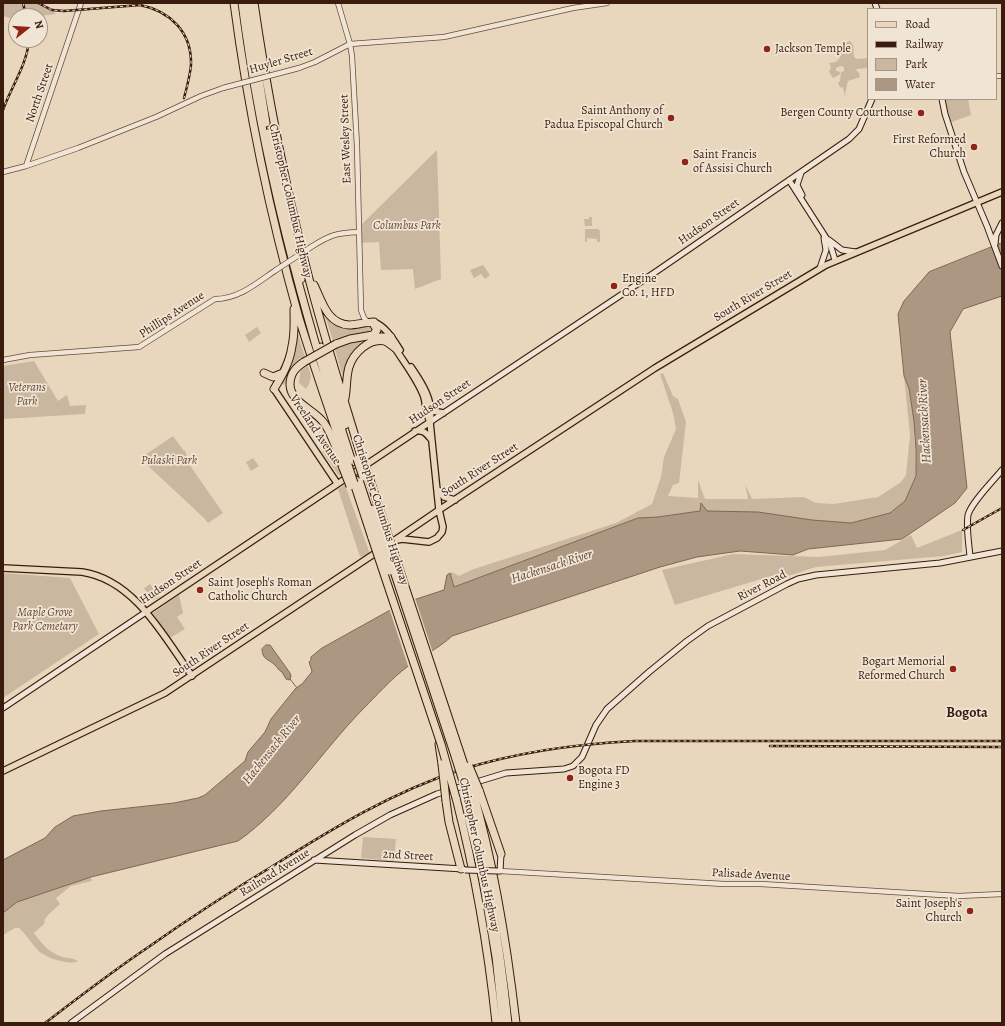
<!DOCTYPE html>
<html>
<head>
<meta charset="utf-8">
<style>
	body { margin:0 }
	#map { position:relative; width:1005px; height:1026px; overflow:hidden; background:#e8d7bd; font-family:Alegreya,serif }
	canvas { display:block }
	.frame { position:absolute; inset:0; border:4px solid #391c0e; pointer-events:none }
	.legend { position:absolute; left:867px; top:8px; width:130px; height:92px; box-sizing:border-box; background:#f0e5d4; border:1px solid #a79585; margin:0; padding:5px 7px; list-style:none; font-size:12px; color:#391c0e }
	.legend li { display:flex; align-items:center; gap:8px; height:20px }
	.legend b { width:20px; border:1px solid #a79585 }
	.north { position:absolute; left:8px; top:8px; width:40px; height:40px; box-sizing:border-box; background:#f0e5d4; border:1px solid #a79585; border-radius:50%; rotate:73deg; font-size:11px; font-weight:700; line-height:16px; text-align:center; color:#391c0e }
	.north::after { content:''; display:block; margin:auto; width:14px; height:18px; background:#8f2418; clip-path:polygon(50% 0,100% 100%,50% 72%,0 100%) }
</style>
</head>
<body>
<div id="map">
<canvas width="1005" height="1026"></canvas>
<div class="frame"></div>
<ul class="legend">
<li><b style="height:5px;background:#e8d7bd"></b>Road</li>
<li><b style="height:5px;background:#391c0e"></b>Railway</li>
<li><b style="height:11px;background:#cab79f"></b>Park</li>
<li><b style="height:11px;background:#ac9782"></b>Water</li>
</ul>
<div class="north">N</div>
</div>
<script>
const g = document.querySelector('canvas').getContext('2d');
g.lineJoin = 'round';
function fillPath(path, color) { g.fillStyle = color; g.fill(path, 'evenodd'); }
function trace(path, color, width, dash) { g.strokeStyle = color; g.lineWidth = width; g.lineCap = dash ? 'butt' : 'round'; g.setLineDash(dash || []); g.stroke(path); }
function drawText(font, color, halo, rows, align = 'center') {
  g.font = font + ' Alegreya,serif'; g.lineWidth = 3.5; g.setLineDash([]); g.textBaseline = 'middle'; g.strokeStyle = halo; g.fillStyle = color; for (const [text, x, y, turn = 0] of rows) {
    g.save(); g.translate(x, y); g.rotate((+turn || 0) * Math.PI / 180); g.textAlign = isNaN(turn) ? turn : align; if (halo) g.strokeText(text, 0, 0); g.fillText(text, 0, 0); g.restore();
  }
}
fillPath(new Path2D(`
	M 3,3 L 41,3 L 56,14 L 40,16 L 16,16 L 16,20 L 3,16 Z
	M 850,41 L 853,45 L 854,57 L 857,59 L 868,58 L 868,68 L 857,69 L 856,70 L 859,73 L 860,77 L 848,81 L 845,94 L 846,96 L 845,96 L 843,88 L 840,87 L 838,83 L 840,81 L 841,72 L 844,71 L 844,67 L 841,66 L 836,68 L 836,71 L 839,71 L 840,73 L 839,75 L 833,78 L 829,72 L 831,67 L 829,63 L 836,62 L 840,58 L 837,50 C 840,44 844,43 850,41 Z
	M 942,99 L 968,99 L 971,115 L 949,123 Z
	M 437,150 L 441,279 L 415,289 L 413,269 L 381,270 L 379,242 L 359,243 L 359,227 Z
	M 589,217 L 592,217 L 592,226 L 585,226 L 584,219 L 589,219 Z
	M 585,229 L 598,229 L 600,231 L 600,242 L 597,242 L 597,239 L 587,238 L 587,242 L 585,242 Z
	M 483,265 L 490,275 L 485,279 L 481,274 L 474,278 L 470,270 Z
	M 324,312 L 334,323 L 368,324 L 373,327 L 372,332 L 344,337 L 333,341 Z
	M 257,327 L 261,333 L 249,342 L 245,335 Z
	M 297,331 L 305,357 C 300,360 295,362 292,367 C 288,373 288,380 284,385 L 280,383 Z
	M 374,339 L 361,346 L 345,379 L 341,371 L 335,349 L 349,342 Z
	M 34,361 L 58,401 L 67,395 L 70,406 L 86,405 L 85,414 L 3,419 L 3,366 Z
	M 307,364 C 311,374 313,379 306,389 L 299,383 L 301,367 Z
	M 663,373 L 673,396 L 678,399 L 686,422 L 679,483 L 673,485 L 668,496 L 698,498 L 698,480 L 705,499 L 748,499 L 745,484 L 752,499 L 804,497 L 816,503 L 834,504 L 878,497 L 901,482 L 906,475 L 910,435 L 904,376 L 909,388 L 914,421 L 916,476 L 905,501 L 890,513 L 851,523 L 812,520 L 758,512 L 707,511 L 701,504 L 700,511 L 658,517 L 638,518 L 454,587 L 450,573 L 452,572 L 459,576 L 471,570 L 616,523 L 652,504 L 661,477 L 664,457 L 676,429 L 673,413 L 660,374 Z
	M 173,436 L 184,451 L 185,450 L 189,464 L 223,513 L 208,523 L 204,518 L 145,463 L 145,455 Z
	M 330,445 L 341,474 L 339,476 L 322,451 Z
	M 253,458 L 259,466 L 251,471 L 246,462 Z
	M 345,485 L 370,554 L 360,557 L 338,489 Z
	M 962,530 L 962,552 L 944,556 L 816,567 L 782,578 L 781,573 L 675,605 L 662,570 L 733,554 L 819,557 L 885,550 L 911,535 L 917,548 Z
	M 3,573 L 70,578 L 99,634 L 3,698 Z
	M 150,584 L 159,597 L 154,600 L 149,596 L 144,588 Z
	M 179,595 L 183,613 L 177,617 L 185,629 L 170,638 L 153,613 Z
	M 363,837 L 396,839 L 394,861 L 361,858 Z
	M 91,877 L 92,881 L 71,886 L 56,898 L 60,904 L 48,915 L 45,919 L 44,924 L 34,933 C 42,944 49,953 63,957 C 68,958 73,958 78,961 C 70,966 47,958 40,952 C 32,945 27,935 19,928 L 15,928 L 3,935 L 3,913 L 17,902 Z`), '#cab79f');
const water = new Path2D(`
	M 1002,243 L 1002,296 L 963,309 L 950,332 L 967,488 L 955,503 L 902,539 L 808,549 L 793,555 L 740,551 L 697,557 L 660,567 L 452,636 C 438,649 422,656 407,667 C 391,679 377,695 363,709 C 321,752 287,807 238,841 L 91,877 L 17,902 L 3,913 L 3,860 L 45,838 L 55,827 L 73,816 L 101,811 L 174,803 L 198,798 L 205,795 L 245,761 L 248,752 L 265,732 L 271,719 L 296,688 L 302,684 L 311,673 L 312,671 L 309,662 L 311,660 L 311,657 L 322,648 L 401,604 L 444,590 L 447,575 L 450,573 L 454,587 L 638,518 L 658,517 L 700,511 L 701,503 L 707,511 L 758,512 L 812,520 L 851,523 L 890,513 L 905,501 L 916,476 L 916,450 L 914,421 L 909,388 L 904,376 L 898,314 L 904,301 L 929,272 Z
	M 266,645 L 270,645 L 290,673 L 291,676 L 290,680 L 286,679 L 282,672 C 278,670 278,668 275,665 C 269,659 262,660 262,649 Z`);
fillPath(water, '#ac9782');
trace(water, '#7e6654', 1);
fillPath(new Path2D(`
	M 415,598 L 433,653 L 409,669 L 389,608 L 400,603 Z`), '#e8d7bd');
trace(new Path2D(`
	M 290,679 L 297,688`), '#7e6654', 1);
const tertiary = new Path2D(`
	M 338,3 L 350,44 L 352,56 L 357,146 L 361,310 L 364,318 L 368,322
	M 299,68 L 315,62 L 350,44 L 444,37 L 573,8 L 607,3
	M 996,76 L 1002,76
	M 26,166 L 81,3
	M 3,172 L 26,166 L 78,148 L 156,117 L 201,96 L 223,88
	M 311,247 C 330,235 336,233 358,232
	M 3,360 L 30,355 L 139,347 L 215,299 C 239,299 257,283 276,270
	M 500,871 L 724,884 L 761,884 L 959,896 L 1002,894`);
const secondary = new Path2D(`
	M 875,3 L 877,9
	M 942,99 L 945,114 L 964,172 L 987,226 L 1002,266
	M 801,173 L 797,185 L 802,195
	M 789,180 L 830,244 L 835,260
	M 829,240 L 842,250 L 856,252
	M 995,244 L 996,235 L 1002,223
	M 820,268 L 826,250 L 824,238
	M 430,422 L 657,271 L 849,139 L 859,129 L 872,99
	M 970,557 C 969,544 966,528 968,515 C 971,503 993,481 1002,470
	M 3,708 L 146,612
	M 314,860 L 463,869
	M 498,871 L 500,871 L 501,854
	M 71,1023 L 165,954 L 355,835 L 390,815 L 437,794 L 506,773 L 564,769 L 573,766 L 582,757 L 596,725 L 607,709 L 649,672 L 687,641 L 708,626 L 787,584 L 798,579 L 816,575 L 940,563 L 1002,551`);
const primary = new Path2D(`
	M 374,322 C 386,327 393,339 400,350
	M 395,348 C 405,364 418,380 424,397 C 426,405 426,414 430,422 L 439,510 L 443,527 L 442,532 L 437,538 L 429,542 L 402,539 L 397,540
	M 411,367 C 422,383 434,401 430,421
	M 274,389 L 337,483
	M 430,407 L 433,411 L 443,413
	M 415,431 C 424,430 426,433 431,439
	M 438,490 L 444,497 L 455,500
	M 389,544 L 439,510 L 655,368 L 826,265 L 1002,192
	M 3,568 L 82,572 C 135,580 164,637 192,676
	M 146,612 C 241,549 335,485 430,422
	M 3,771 L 165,693 L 380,550`);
const motorway = new Path2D(`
	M 234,3 C 248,109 270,215 299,318 C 314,367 331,416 348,465
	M 242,3 C 262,160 303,312 352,462
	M 247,3 L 266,123
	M 254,3 C 267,92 284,180 306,267 C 322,331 342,393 361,456
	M 268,133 L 284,209 L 301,279
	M 314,285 C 322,301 327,324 349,325 C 357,325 365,322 374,322
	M 373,337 L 391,337
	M 336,344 L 350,339 L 373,335 L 377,330 L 374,325
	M 321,347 L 345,425
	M 304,362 C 295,368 290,374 290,385 C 291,403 314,409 324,423 C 333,436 338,453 343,468
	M 264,373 L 273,377 L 283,373
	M 274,389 C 282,376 290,362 292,346 C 295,334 294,321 294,309
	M 345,398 C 347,388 346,377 349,367 C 353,354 369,337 385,341 C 389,343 392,346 395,348
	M 368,474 L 386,529
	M 359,480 L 377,535
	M 354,483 L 372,538
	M 373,509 L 381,532
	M 439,744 L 442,764
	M 479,790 L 501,854
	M 473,792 C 495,868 507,945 516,1023
	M 467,794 C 488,869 500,946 508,1023
	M 456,798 C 475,872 488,947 496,1023
	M 446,801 L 449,822 L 461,869
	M 468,817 L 479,861
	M 483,881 L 496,957 L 503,1023`);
trace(tertiary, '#654b3a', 6);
trace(secondary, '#391c0e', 7);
trace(primary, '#391c0e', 8);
trace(motorway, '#391c0e', 9);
trace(tertiary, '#f0e5d4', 4.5);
trace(secondary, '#f0e5d4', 5);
trace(primary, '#e8d7bd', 5.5);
trace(motorway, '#e8d7bd', 7);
const rail = new Path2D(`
	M 23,3 L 26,16
	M 38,3 L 52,10 L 64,11 L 140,5 C 170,11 192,32 191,65 C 190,76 187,87 184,98
	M 3,110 C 11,87 27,65 29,40
	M 963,530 L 1002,508
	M 770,746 L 1002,747
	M 45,1023 C 79,997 114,970 150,946 C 191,917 233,890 276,864 C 335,827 393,792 460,770 C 517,752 575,744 635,741 L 1002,741`);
trace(rail, '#391c0e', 2.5);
trace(rail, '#f0e5d4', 1, [3]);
const tertiaryBridge = new Path2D(`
	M 223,88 L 299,68
	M 276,270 L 311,247`);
const secondaryBridge = new Path2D(`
	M 465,870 L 498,871`);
const motorwayBridge = new Path2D(`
	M 304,362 L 336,344
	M 361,456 L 368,474
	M 357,459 L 363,477
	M 348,465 L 354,483
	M 343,468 L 350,486
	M 386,529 L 473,792
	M 381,532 L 454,753 L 467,794
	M 377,535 L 389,571
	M 372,538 L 441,744 L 456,798
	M 442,764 L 446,801
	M 469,766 L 479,790`);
trace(tertiaryBridge, '#654b3a', 6, []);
trace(secondaryBridge, '#391c0e', 7, []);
trace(motorwayBridge, '#391c0e', 9, []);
trace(tertiaryBridge, '#f0e5d4', 4.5);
trace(secondaryBridge, '#f0e5d4', 5);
trace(motorwayBridge, '#e8d7bd', 7);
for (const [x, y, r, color] of [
	[767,49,4,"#8f2418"],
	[921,113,4,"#8f2418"],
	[671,118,4,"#8f2418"],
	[974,147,4,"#8f2418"],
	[685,162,4,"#8f2418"],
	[614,286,4,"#8f2418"],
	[200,590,4,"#8f2418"],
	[953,669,4,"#8f2418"],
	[570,778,4,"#8f2418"],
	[970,911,4,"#8f2418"]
]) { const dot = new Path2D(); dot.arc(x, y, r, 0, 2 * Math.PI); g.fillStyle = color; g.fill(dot); trace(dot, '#f0e5d4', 1.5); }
drawText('12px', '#391c0e', '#f0e5d4', [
	["Jackson Temple",775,49],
	["Saint Anthony of",663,111,"right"],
	["Padua Episcopal Church",663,125,"right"],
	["Bergen County Courthouse",913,113,"right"],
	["First Reformed",966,140,"right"],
	["Church",966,154,"right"],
	["Saint Francis",693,155],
	["of Assisi Church",693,169],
	["Engine",622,279],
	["Co. 1, HFD",622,293],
	["Saint Joseph's Roman",208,583],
	["Catholic Church",208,597],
	["Bogart Memorial",945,662,"right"],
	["Reformed Church",945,676,"right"],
	["Bogota FD",578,771],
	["Engine 3",578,785],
	["Saint Joseph's",962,904,"right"],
	["Church",962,918,"right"]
], 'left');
drawText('12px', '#391c0e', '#f0e5d4', [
	["Huyler Street",281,61,-17],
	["North Street",40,93,-71],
	["East Wesley Street",346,139,-92],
	["Christopher Columbus Highway",290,201,77],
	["Hudson Street",709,222,-35],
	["South River Street",753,296,-31],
	["Phillips Avenue",172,315,-33],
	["Hudson Street",440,402,-34],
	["Vreeland Avenue",315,430,56],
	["South River Street",480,470,-33],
	["Christopher Columbus Highway",380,510,72],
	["Hudson Street",171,582,-34],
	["River Road",762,586,-27],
	["South River Street",211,650,-34],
	["Christopher Columbus Highway",479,855,78],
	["2nd Street",408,856,3],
	["Railroad Avenue",275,873,-32],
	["Palisade Avenue",751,875,3]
]);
drawText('italic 12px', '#644a3a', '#f0e5d4', [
	["Columbus Park",407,226],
	["Veterans",27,388],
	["Park",27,402],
	["Pulaski Park",169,461],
	["Maple Grove",45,613],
	["Park Cemetary",45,627]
]);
drawText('italic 13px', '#614737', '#f0e5d4', [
	["Hackensack River",925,421,-93],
	["Hackensack River",552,567,-18],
	["Hackensack River",272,750,-51]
]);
drawText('bold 14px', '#391c0e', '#f0e5d4', [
	["Bogota",967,714]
]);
</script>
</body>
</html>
